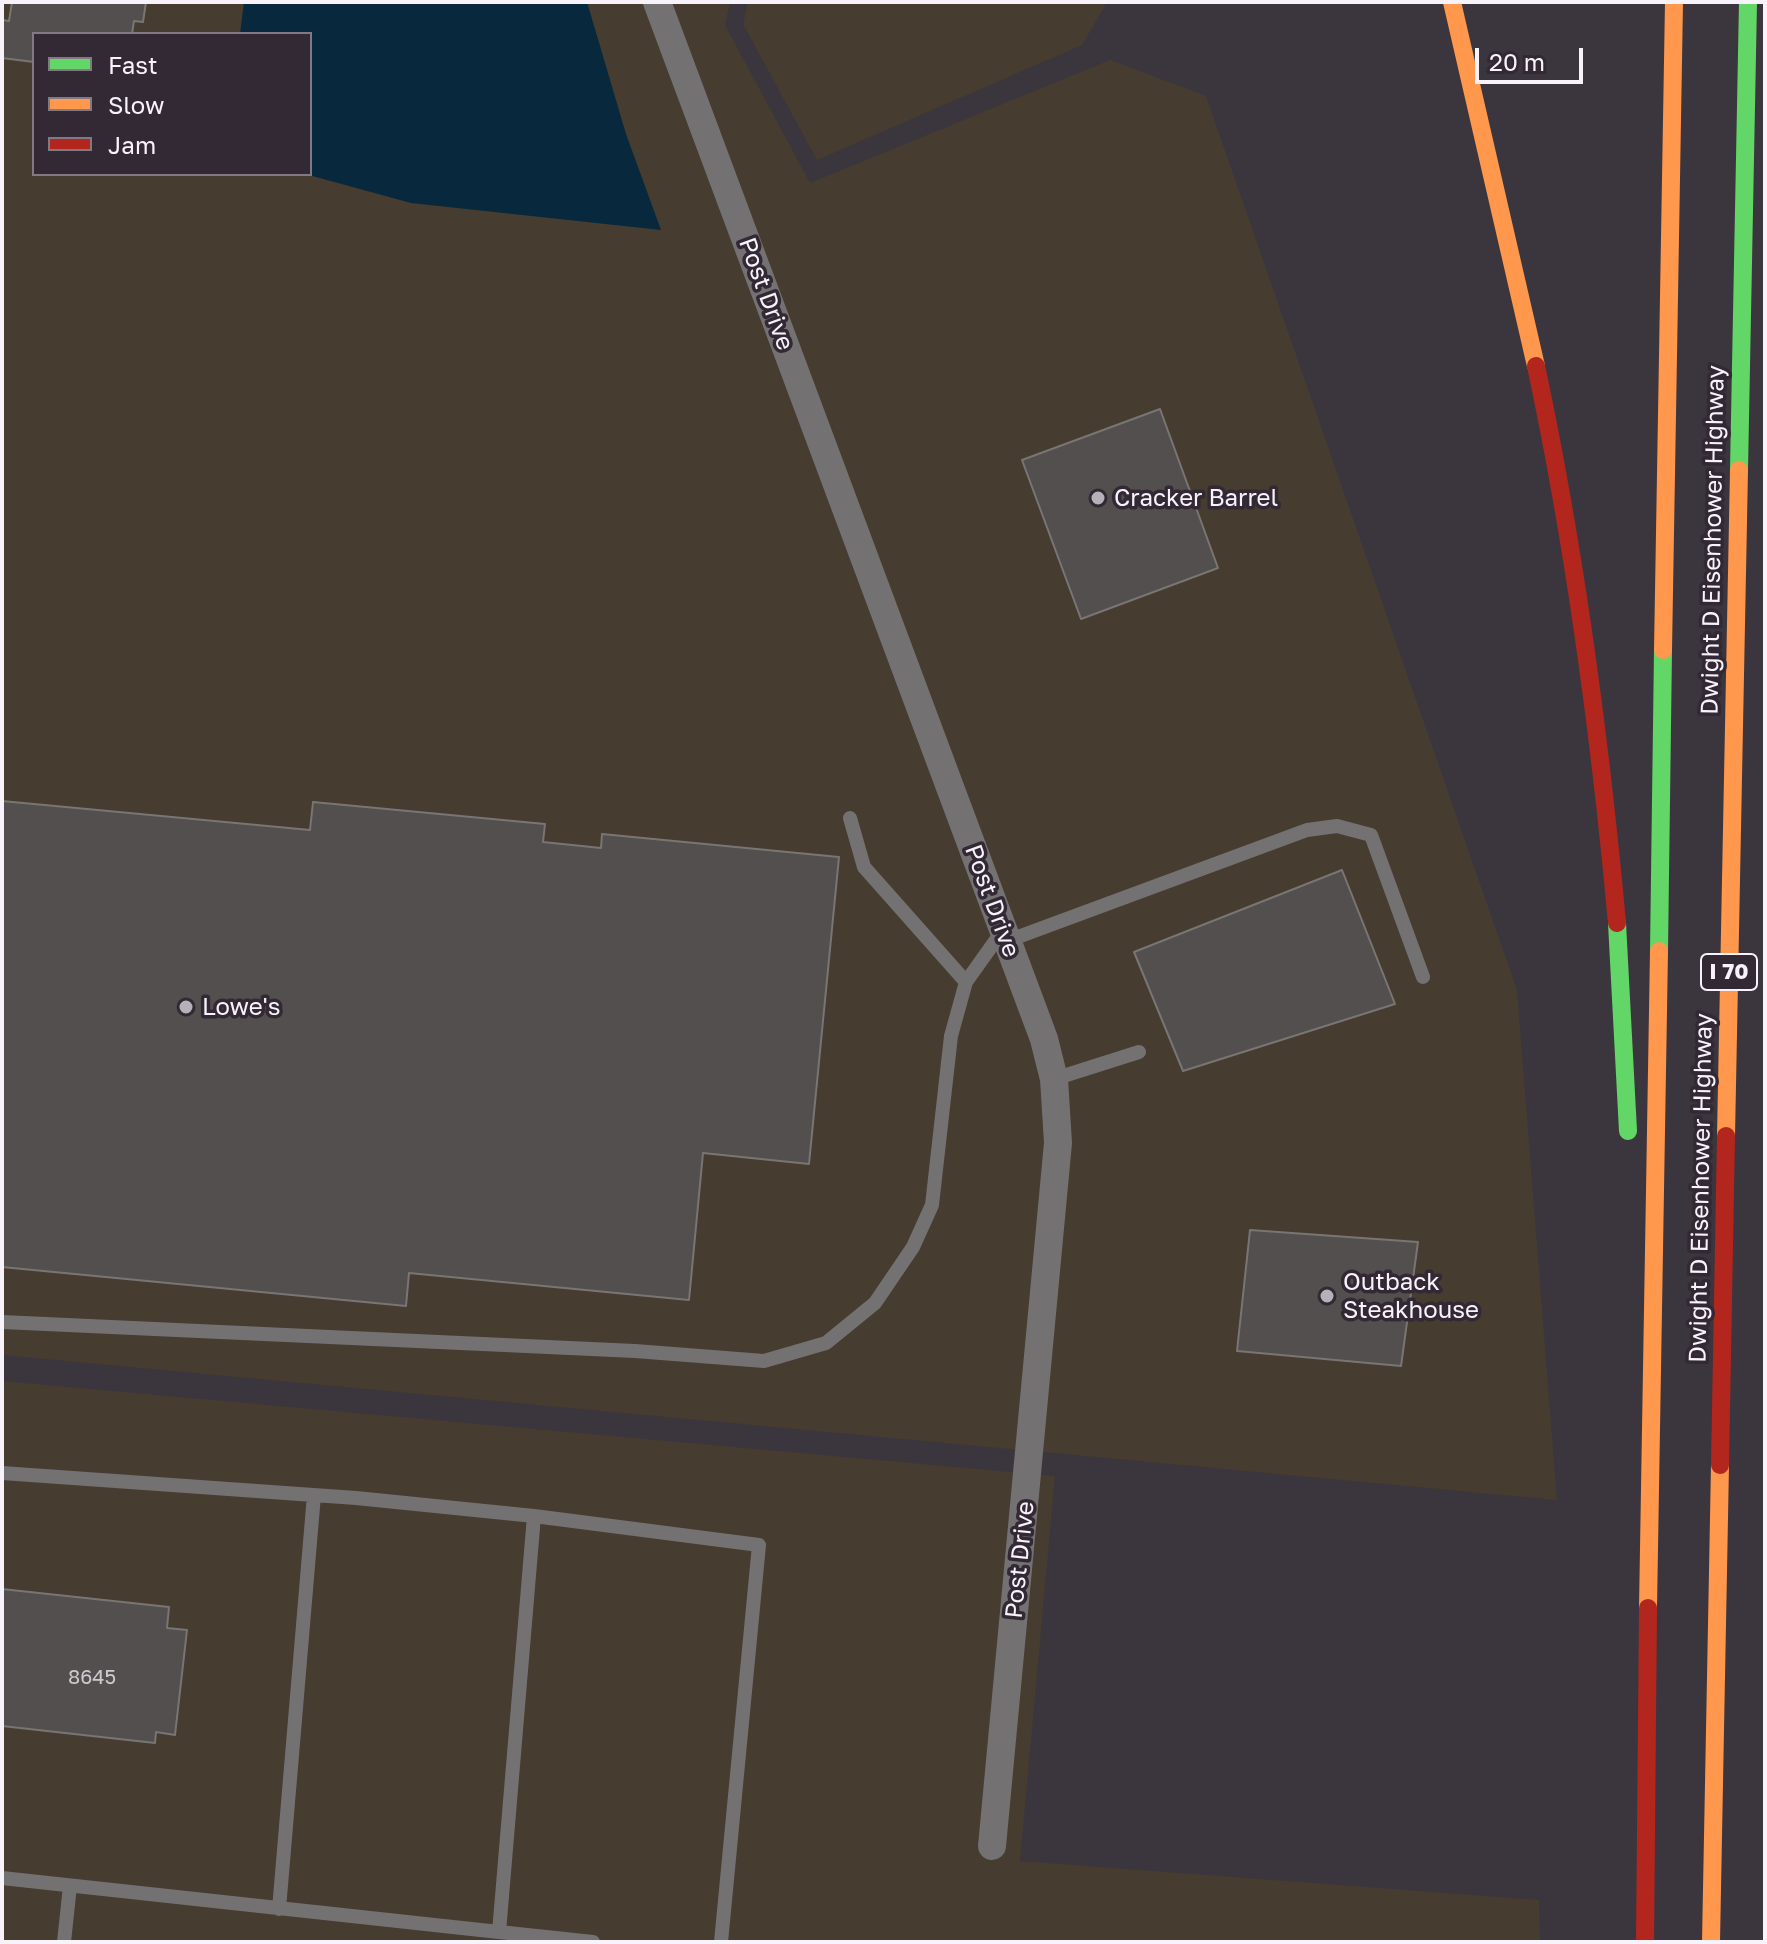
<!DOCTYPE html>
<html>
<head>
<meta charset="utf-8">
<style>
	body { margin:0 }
	#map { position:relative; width:1767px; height:1944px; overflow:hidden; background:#3b363d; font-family:"Golos Text",sans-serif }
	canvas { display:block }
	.frame { position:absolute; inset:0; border:4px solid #f8f2fa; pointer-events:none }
	.legend { position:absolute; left:32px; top:32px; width:280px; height:144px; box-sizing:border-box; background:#322935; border:2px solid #817984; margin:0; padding:10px 14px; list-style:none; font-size:24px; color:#f8f2fa }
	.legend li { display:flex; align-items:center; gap:16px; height:40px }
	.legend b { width:40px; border:2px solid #817984 }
	.scale { position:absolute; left:1475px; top:48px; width:108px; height:36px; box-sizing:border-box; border:4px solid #f8f2fa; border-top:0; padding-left:10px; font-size:24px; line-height:28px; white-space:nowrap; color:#f8f2fa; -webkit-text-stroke:6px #322935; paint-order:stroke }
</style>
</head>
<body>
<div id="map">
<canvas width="1767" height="1944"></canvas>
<div class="frame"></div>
<ul class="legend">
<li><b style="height:10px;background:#63d668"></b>Fast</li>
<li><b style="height:10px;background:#ff974d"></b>Slow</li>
<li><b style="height:10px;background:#b3261e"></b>Jam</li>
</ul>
<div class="scale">20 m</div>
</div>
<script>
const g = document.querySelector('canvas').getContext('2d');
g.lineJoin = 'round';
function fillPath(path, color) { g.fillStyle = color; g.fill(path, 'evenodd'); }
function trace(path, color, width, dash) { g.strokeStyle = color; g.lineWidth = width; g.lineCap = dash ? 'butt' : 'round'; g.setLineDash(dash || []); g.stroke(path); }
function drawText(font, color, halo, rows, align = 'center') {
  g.font = font + ' "Golos Text",sans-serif'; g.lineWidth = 7; g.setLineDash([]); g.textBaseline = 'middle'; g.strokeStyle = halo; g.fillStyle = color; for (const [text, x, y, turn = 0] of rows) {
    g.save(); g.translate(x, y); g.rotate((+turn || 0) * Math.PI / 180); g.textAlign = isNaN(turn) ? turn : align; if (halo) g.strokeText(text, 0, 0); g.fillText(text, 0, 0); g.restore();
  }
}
fillPath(new Path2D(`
	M 2,2 L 730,2 L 725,25 L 810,183 L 1110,60 L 1206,96 L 1517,990 L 1557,1500 L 2,1355 ZM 34,34 L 310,34 L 310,174 L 34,174 Z
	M 748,2 L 1107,2 L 1082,45 L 817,160 L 743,24 Z
	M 2,1381 L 1055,1476 L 1020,1861 L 1539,1900 L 1540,1942 L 2,1942 Z`), '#463c2f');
fillPath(new Path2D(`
	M 244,2 L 587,2 L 626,134 L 661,230 L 411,203 L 305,174 L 310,174 L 310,34 L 240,34 Z`), '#08293d');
const building = new Path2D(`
	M 12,2 L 146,2 L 143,22 L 134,21 L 132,34 L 34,34 L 34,62 L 2,58 L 3,20 L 9,21 Z
	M 1160,409 L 1218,568 L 1081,619 L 1022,460 Z
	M 2,801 L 310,830 L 313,802 L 545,824 L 543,842 L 601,848 L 602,834 L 839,857 L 809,1164 L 703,1153 L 689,1300 L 409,1273 L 406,1306 L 2,1267 Z
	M 1342,870 L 1395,1004 L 1183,1071 L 1134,952 Z
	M 1250,1230 L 1418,1242 L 1401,1366 L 1237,1351 Z
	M 2,1589 L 169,1607 L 167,1628 L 187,1630 L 175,1735 L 156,1732 L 155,1743 L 2,1726 Z`);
fillPath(building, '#534f4f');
trace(building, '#797575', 2);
trace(new Path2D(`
	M 850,818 L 864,867 L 966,982
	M 1007,941 L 1307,830 L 1337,826 L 1371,835 L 1423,977
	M 1054,1079 L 1139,1052
	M 2,1322 L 635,1351 L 764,1361 L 826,1343 L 875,1303 L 913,1247 L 932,1205 L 951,1036 L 966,982 L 1003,930
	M 2,1473 L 356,1498 L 534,1516 L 499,1932 L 2,1878
	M 534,1516 L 759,1545 L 721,1942
	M 279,1909 L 314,1495
	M 499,1932 L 593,1942
	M 64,1942 L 70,1886`), '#747173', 14);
trace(new Path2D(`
	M 657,2 L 1044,1039 L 1054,1079 L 1058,1143 L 992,1846`), '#747173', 28);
trace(new Path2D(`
	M 1739,470 L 1748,2
	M 1617,923 L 1628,1131
	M 1659,951 L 1663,650`), '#63d668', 18);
trace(new Path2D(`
	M 1452,2 L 1536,366
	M 1663,650 L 1674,2
	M 1726,1136 L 1739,470
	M 1648,1608 L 1659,951
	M 1711,1942 L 1720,1465`), '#ff974d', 18);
trace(new Path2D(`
	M 1536,366 C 1575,549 1600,736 1617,923
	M 1720,1465 L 1726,1136
	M 1645,1942 L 1648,1608`), '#b3261e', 18);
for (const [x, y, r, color] of [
	[1098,498,8,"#b6b0b8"],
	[186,1007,8,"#b6b0b8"],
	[1327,1296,8,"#b6b0b8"]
]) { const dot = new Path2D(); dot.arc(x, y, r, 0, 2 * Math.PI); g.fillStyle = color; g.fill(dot); trace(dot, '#322935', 3); }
drawText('20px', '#cfc9cf', null, [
	["8645",92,1678]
]);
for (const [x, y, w] of [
	[1729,972,56]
]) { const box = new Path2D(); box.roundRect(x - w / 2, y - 18, w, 36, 6); g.fillStyle = '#322935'; g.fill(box); trace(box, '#f8f2fa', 2); }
drawText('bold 22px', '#f8f2fa', null, [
	["I 70",1729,972]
]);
drawText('24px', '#f8f2fa', '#322935', [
	["Post Drive",766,294,70],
	["Dwight D Eisenhower Highway",1713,540,-89],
	["Post Drive",992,901,70],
	["Dwight D Eisenhower Highway",1701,1188,-89],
	["Post Drive",1020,1560,-84]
]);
drawText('24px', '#f8f2fa', '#322935', [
	["Cracker Barrel",1114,498],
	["Lowe's",202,1007],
	["Outback",1343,1282],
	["Steakhouse",1343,1310]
], 'left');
</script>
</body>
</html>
